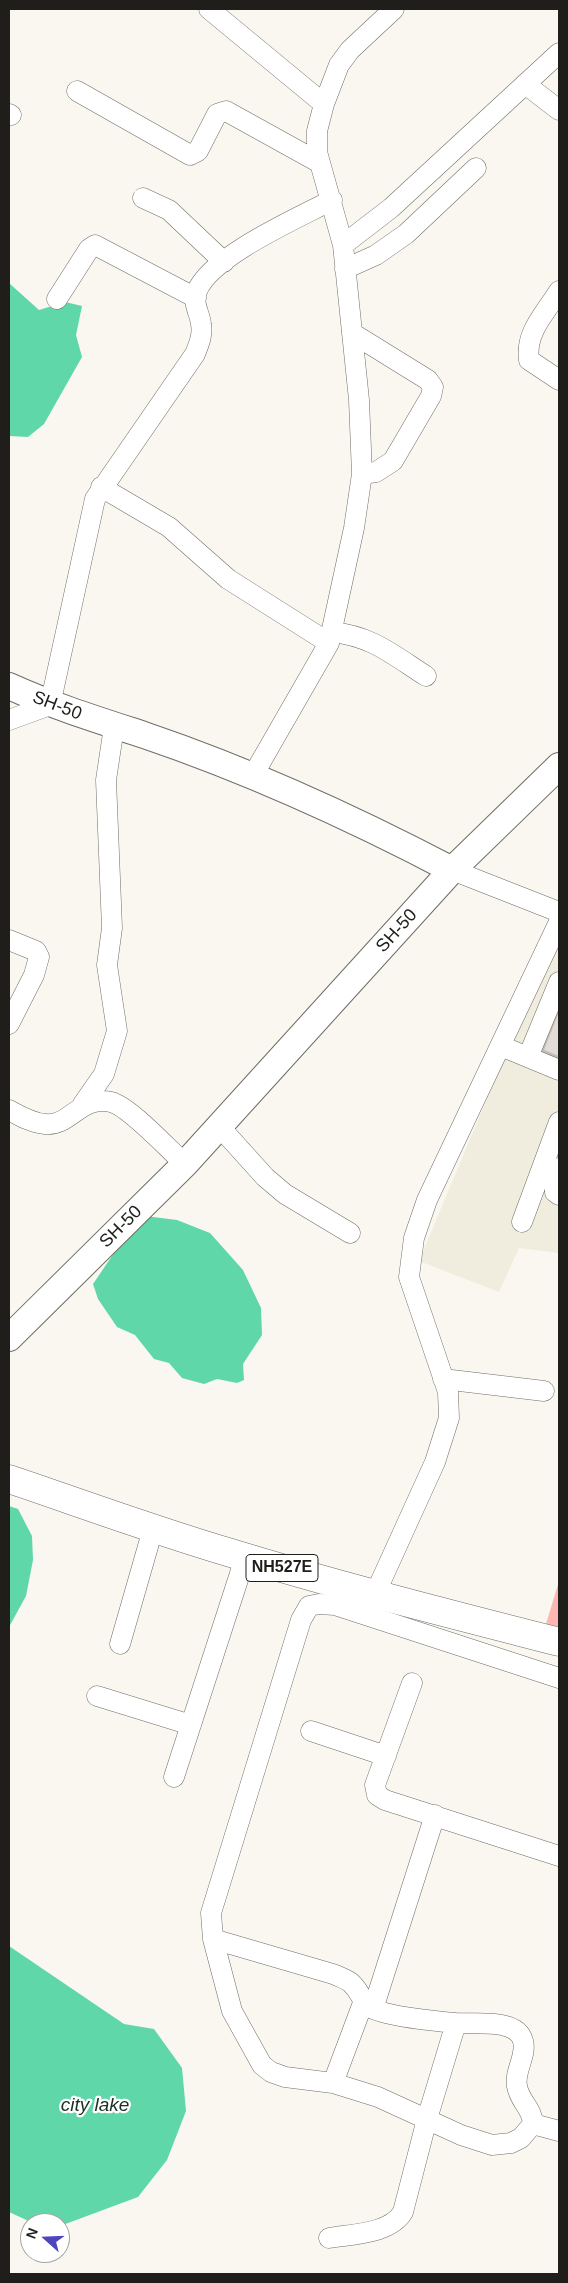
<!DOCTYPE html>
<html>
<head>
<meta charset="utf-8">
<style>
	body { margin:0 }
	#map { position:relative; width:568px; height:2283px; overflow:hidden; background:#f9f7ef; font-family:Helvetica,sans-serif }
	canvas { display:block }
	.frame { position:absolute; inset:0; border:10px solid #1f1e1b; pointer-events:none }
	.north { position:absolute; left:20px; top:2213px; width:50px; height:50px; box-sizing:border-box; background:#fff; border:1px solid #a5a5a4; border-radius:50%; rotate:290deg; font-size:14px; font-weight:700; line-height:20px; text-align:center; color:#1f1e1b }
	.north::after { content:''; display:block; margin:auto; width:18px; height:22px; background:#4f45bc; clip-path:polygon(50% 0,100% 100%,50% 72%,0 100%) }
</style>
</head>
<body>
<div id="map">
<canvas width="568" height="2283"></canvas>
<div class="frame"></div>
<div class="north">N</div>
</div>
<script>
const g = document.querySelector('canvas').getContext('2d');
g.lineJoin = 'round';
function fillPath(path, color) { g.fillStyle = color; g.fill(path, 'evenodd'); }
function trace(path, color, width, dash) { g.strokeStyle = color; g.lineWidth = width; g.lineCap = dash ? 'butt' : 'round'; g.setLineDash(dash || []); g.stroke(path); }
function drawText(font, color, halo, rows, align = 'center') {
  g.font = font + ' Helvetica,sans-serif'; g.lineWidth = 4.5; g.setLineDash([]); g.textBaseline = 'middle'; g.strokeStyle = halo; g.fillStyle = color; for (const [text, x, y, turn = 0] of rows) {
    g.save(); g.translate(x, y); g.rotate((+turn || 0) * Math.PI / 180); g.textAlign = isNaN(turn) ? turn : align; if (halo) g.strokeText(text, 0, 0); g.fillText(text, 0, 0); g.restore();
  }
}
fillPath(new Path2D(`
	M 553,941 L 559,944 L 559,1253 L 519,1248 L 499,1292 L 419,1261 Z`), '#f0edde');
fillPath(new Path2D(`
	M 559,1581 L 559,1627 L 546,1624 Z`), '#feb7b0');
fillPath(new Path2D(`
	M 9,283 L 39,310 L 65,302 L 82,306 L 76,335 L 82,357 L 44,424 L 28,437 L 9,436 Z
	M 145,1216 L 177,1220 L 210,1233 L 243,1270 L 261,1308 L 262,1335 L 243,1364 L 244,1380 L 237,1383 L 217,1379 L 204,1384 L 182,1378 L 169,1363 L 154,1359 L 135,1335 L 117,1327 L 98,1299 L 93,1284 L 114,1253 Z
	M 9,1506 L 18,1509 L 32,1536 L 33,1560 L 26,1596 L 9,1627 Z
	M 9,1946 L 124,2024 L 154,2029 L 182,2068 L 186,2111 L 167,2160 L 138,2197 L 60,2226 L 60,2223 L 33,2223 L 9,2212 Z`), '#60d7a9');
fillPath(new Path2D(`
	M 559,1002 L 559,1070 L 535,1059 Z`), '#0003');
fillPath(new Path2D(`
	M 559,1012 L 559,1056 L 544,1050 Z`), '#e2dbd6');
const minor = new Path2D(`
	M 209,9 L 324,104
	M 525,84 L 559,110
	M 77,91 L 190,155 L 198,151 L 217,114 L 226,111 L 320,163
	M 9,114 L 11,115
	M 143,198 L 169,210 L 224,262
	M 343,245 L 391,208 L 559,53
	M 345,269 L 376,255 L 406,234 L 476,168
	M 559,291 C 545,314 525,332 529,360 L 559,380
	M 57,299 L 89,249 L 95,245 L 196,298
	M 352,333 L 428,380 L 433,387 L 431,396 L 393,461 L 376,472 L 362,474
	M 101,487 L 169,527 L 228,579 L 329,643
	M 332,632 C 372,636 393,655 426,676
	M 9,720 L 50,705 L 95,499 L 195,354 C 199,344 203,335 201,324 C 200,313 192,304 197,291 C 211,256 298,218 332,200
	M 252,777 L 329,643 L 354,528 L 362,474 L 359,400 L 343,245 L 317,152 L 317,131 L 324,104 L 339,65 L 350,50 L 394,9
	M 452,870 L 559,912
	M 9,940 L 36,951 L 39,957 L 34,975 L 9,1024
	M 501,1046 L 559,1070
	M 528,1057 L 559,982
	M 83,1104 L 104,1074 L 117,1031 L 107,965 L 112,928 L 106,780 L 114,727
	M 9,1110 C 20,1116 32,1123 45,1124 C 70,1127 80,1095 111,1102 C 129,1106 169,1150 185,1164
	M 219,1126 L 265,1177 L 285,1194 L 350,1233
	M 559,1168 L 555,1176 L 555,1192 L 559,1195
	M 522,1222 L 559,1122
	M 443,1379 L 544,1391
	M 375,1594 L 435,1462 L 449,1418 L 448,1392 L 409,1277 L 414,1238 L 427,1200 L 559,922
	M 120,1644 L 153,1529
	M 412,1683 L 375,1785 L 377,1795 L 385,1800 L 559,1856
	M 97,1696 L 191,1725
	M 311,1731 L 386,1756
	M 174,1777 L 245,1558
	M 213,1939 L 333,1974 C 338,1976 345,1979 350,1982 C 365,1995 358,2005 382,2012 C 405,2019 431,2020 454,2023 C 473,2025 517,2017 523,2041 C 527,2056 514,2071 517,2086 C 519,2101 533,2109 533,2124 L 559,2131
	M 373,2009 L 435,1815
	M 333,2083 L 363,2003
	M 533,2124 L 521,2138 L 511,2143 L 492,2145 L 461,2135 L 378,2097 L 333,2083 L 285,2077 L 271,2072 L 262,2065 L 232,2011 L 213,1939 L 211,1913 L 301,1620 L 309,1606 L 319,1604 L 335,1605 L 559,1678
	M 329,2238 C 352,2234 390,2234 403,2212 L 427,2119 L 456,2023`);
const major = new Path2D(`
	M 9,686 C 53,706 98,720 144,735 C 250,771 353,818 452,870
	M 9,1338 L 185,1164 L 452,870 L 559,766`);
const highway = new Path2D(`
	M 9,1479 C 83,1504 156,1531 231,1553 C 339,1586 450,1614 559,1642`);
trace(minor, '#6f6d67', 21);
trace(major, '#6f6d67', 28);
trace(highway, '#6f6d67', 29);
trace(minor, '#fff', 20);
trace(major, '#fff', 26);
trace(highway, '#fff', 28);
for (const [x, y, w] of [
	[282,1568,72]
]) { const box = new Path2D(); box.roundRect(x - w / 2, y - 13.5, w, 27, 4); g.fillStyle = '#fff'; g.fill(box); trace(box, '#1f1e1b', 1); }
drawText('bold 16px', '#1f1e1b', null, [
	["NH527E",282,1568]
]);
drawText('18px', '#1f1e1b', '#fff', [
	["SH-50",57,706,21],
	["SH-50",397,931,-48],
	["SH-50",121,1227,-45]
]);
drawText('italic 19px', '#1a2f26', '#fff', [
	["city lake",95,2106]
]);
</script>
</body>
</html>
